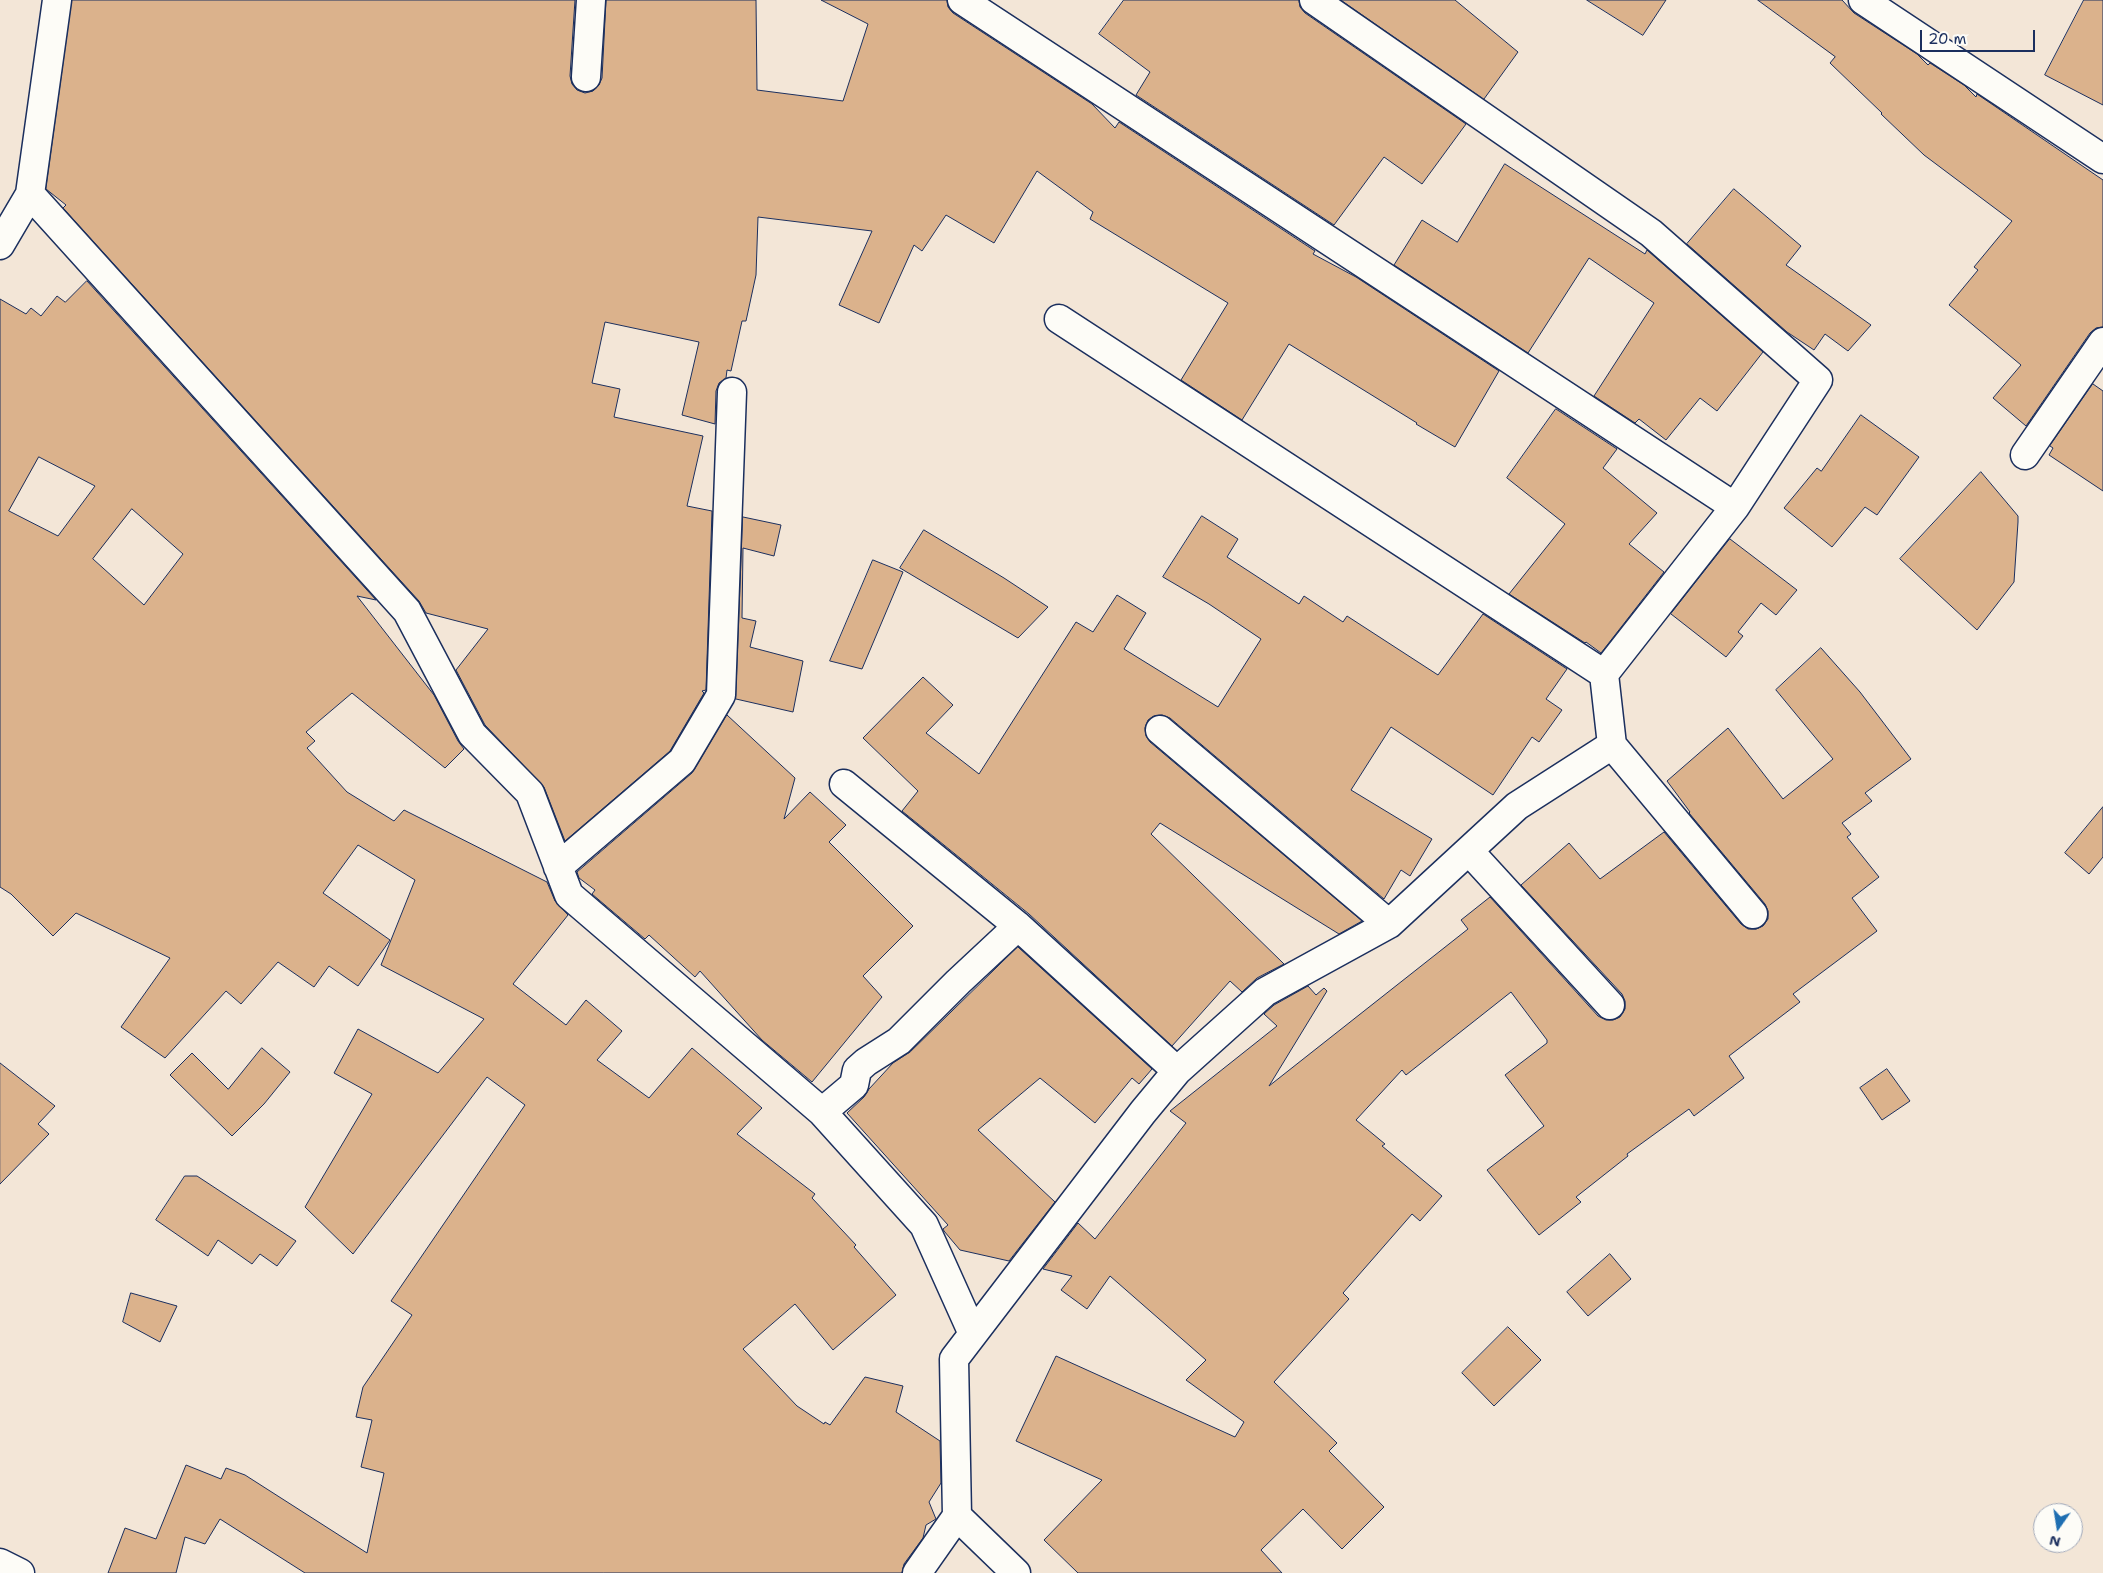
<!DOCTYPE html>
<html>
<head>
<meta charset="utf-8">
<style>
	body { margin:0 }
	#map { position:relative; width:2103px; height:1573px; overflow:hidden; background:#f3e6d7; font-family:"Shantell Sans",sans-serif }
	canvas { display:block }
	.north { position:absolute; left:2033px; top:1503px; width:50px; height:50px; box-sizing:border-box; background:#fdfcf7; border:1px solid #a3aaba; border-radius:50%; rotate:193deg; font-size:14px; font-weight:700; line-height:20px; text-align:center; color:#1b2f5e }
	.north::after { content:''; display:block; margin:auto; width:18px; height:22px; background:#1f6fb2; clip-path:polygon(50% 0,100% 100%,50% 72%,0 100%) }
	.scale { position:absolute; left:1920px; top:30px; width:115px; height:22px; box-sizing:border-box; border:2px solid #1b2f5e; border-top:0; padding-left:6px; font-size:15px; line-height:18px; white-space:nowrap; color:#1b2f5e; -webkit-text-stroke:4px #fdfcf7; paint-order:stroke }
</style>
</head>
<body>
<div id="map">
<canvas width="2103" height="1573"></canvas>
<div class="north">N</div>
<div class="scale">20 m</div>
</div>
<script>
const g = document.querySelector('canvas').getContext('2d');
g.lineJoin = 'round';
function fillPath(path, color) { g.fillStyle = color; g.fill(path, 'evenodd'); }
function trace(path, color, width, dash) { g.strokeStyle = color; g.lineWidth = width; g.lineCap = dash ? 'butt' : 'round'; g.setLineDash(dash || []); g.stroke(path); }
const building = new Path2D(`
	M 72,0 L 575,0 L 570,76 L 572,84 L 577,90 L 585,93 L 593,91 L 599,85 L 602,78 L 606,0 L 756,0 L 757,90 L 843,101 L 868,24 L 821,0 L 947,0 L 948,7 L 953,13 L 1092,104 L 1115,128 L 1119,122 L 1315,251 L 1313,254 L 1356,277 L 1499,371 L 1455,447 L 1416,424 L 1417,423 L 1289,344 L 1242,420 L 1181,380 L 1228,303 L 1090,219 L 1093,212 L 1037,171 L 994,243 L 946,215 L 922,251 L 914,245 L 879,323 L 839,305 L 872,231 L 758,217 L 756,275 L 746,321 L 742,321 L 731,371 L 727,370 L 726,378 L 719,383 L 716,391 L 715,424 L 682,415 L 699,342 L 605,322 L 592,383 L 620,389 L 614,417 L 703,436 L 687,506 L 712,511 L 706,690 L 702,691 L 704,693 L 670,751 L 565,841 L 544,787 L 485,725 L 456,670 L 488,629 L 426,613 L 419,601 L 63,208 L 66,205 L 46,189 Z
	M 1124,0 L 1299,0 L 1300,7 L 1305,13 L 1466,124 L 1422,184 L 1384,157 L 1334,225 L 1136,95 L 1150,72 L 1099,34 Z
	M 1341,0 L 1455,0 L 1518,52 L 1484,99 Z
	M 1587,0 L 1666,0 L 1643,35 Z
	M 1758,0 L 1842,0 L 1854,13 L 1917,54 L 1928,65 L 1930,63 L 1964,85 L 1976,97 L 1977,94 L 2103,180 L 2103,327 L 2096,328 L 2090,333 L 2026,426 L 1993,398 L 2021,365 L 1949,305 L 1978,270 L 1974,267 L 2012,221 L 1924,155 L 1881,114 L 1882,113 L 1830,63 L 1835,57 Z
	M 2084,0 L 2103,0 L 2103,105 L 2045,75 Z
	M 1505,164 L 1645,254 L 1647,250 L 1763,352 L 1717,411 L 1700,398 L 1666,440 L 1639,419 L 1635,423 L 1594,396 L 1654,303 L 1589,258 L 1528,353 L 1394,265 L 1422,220 L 1457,242 Z
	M 1734,189 L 1801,246 L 1786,265 L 1871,325 L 1848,351 L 1825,334 L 1814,350 L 1787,332 L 1687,244 Z
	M 87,281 L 376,600 L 357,596 L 434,695 L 458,741 L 464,749 L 445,768 L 352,693 L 306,732 L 315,741 L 307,748 L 347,792 L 394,821 L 404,810 L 547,882 L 555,901 L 568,915 L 513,984 L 566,1025 L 586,1000 L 622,1031 L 597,1060 L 649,1098 L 692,1048 L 762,1108 L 737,1134 L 815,1194 L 812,1198 L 856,1245 L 854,1247 L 896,1295 L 833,1350 L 795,1304 L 743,1349 L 797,1406 L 824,1424 L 825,1422 L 830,1425 L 865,1377 L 903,1386 L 896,1412 L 940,1441 L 941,1483 L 929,1502 L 936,1519 L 926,1525 L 923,1538 L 904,1564 L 902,1573 L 305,1573 L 220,1519 L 205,1544 L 185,1537 L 176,1573 L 108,1573 L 125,1528 L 156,1539 L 186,1465 L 221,1479 L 226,1468 L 245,1475 L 367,1553 L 384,1473 L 361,1467 L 372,1420 L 356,1417 L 363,1387 L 412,1315 L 391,1301 L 525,1105 L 487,1077 L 353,1254 L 305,1207 L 372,1094 L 334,1073 L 358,1029 L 438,1073 L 484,1019 L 381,965 L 415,880 L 358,845 L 323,893 L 390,940 L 358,986 L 329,966 L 314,987 L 278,962 L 241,1004 L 226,991 L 165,1058 L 121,1027 L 170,958 L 76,913 L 53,936 L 11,894 L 0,887 L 0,299 L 26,314 L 31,308 L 41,316 L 57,296 L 65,302 ZM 39,457 L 95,486 L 58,536 L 9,511 ZM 132,509 L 183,554 L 144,605 L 93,559 Z
	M 2093,384 L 2103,391 L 2103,491 L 2049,455 L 2053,448 L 2050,446 Z
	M 1556,409 L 1617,449 L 1603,468 L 1657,513 L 1629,544 L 1664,572 L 1601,653 L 1586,642 L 1585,643 L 1509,594 L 1565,524 L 1507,478 Z
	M 1861,415 L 1919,457 L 1877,515 L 1865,507 L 1832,547 L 1784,508 L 1817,468 L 1821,471 Z
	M 1981,472 L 2018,516 L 2018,522 L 2014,582 L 1977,630 L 1900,559 Z
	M 1202,516 L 1238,539 L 1227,557 L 1299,604 L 1304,596 L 1343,622 L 1347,616 L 1438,675 L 1483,614 L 1567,669 L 1546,699 L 1562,710 L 1539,742 L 1532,737 L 1493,795 L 1391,727 L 1351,790 L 1432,839 L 1410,876 L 1401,870 L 1384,899 L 1170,718 L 1162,715 L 1154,716 L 1148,720 L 1145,728 L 1146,736 L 1150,742 L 1362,921 L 1339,934 L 1160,823 L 1151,834 L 1284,964 L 1257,978 L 1242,992 L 1230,981 L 1172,1046 L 1029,914 L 902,811 L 918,791 L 863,738 L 923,677 L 953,705 L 926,733 L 979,774 L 1076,622 L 1093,632 L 1117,595 L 1146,613 L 1124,649 L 1218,707 L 1261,639 L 1209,604 L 1163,577 Z
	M 743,517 L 781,525 L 774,556 L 743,548 L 742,618 L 756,621 L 750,647 L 803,661 L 793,712 L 736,699 Z
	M 924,530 L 1004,578 L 1048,607 L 1018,638 L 900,568 Z
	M 1730,539 L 1797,590 L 1776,615 L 1761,603 L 1738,632 L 1743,636 L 1726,657 L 1671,614 Z
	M 873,560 L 903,572 L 862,669 L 830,661 Z
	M 1821,648 L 1860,692 L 1911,759 L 1865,793 L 1872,801 L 1842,823 L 1851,834 L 1847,837 L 1879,877 L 1852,898 L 1877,931 L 1793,994 L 1800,1002 L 1729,1056 L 1744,1078 L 1694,1116 L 1689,1109 L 1627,1154 L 1628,1156 L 1576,1197 L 1581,1202 L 1539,1235 L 1487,1170 L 1544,1126 L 1505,1075 L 1547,1043 L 1547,1040 L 1511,992 L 1406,1075 L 1402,1070 L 1356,1120 L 1385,1144 L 1382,1146 L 1442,1196 L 1420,1221 L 1412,1214 L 1343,1293 L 1349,1299 L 1274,1382 L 1337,1443 L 1329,1451 L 1384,1507 L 1342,1549 L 1303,1509 L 1261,1550 L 1282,1573 L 1078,1573 L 1044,1540 L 1102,1480 L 1016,1441 L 1056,1356 L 1235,1437 L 1244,1422 L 1186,1380 L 1206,1360 L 1110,1276 L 1087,1309 L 1061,1290 L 1072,1276 L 1043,1269 L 1078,1223 L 1095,1239 L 1186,1123 L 1170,1111 L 1277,1026 L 1264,1014 L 1274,1005 L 1308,986 L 1316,995 L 1324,988 L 1327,991 L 1269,1086 L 1468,929 L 1461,920 L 1490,897 L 1598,1016 L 1606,1020 L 1613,1020 L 1620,1017 L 1625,1009 L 1625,1001 L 1622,994 L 1521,885 L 1569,843 L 1600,879 L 1664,832 L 1741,924 L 1748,929 L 1756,929 L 1763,926 L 1768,919 L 1768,911 L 1765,904 L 1689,813 L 1690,812 L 1667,781 L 1728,728 L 1783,799 L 1833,759 L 1776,690 Z
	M 727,715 L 795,778 L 784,819 L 810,792 L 846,825 L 829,842 L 913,926 L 863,976 L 882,997 L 812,1082 L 762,1040 L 700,971 L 695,977 L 649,935 L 645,939 L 592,894 L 595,890 L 579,878 L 577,872 L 692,773 Z
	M 2103,807 L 2103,857 L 2089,874 L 2065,853 Z
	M 1018,947 L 1152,1069 L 1139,1084 L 1132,1078 L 1095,1123 L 1040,1078 L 978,1130 L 1055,1202 L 1009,1261 L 960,1250 L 944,1231 L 943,1229 L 948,1225 L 847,1113 L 864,1097 L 869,1089 L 893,1063 L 910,1052 Z
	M 262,1048 L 290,1072 L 264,1104 L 232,1136 L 170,1075 L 192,1053 L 228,1089 Z
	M 0,1063 L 55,1106 L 38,1124 L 49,1134 L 0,1184 Z
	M 1887,1069 L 1910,1101 L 1882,1120 L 1860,1088 Z
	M 185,1176 L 197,1176 L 296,1241 L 277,1266 L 260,1254 L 252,1264 L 218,1240 L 208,1256 L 156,1220 Z
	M 1610,1254 L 1631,1279 L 1588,1316 L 1567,1292 Z
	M 131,1293 L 177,1306 L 160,1342 L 123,1322 Z
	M 1508,1327 L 1541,1360 L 1494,1406 L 1462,1373 Z`);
fillPath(building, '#dbb28c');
trace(building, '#1b2f5e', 1);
const street = new Path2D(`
	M 962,0 L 1735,507
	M 1314,0 L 1651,233 L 1818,380 L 1735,507 L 1604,674 L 1612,745 L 1753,914
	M 1863,0 L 2103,159
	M 586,77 L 591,0
	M 30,194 L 407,611 L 472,734 L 530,793 L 569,895 L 822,1112 L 924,1225 L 973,1334
	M 0,245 L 30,194 L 57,0
	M 1059,319 L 1604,674
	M 2025,455 L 2103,342
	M 1160,730 L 1389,924
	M 844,784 L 1018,926 L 1177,1071
	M 1469,851 L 1610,1005
	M 558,867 L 682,761 L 721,695 L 732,392
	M 822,1112 L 854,1085 L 857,1070 L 866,1062 L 899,1041 L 958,982 L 1018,926
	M 957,1516 L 1016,1573
	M 0,1563 L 20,1573
	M 917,1573 L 957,1516 L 954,1359 L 1143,1112 L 1177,1071 L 1265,992 L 1389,924 L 1517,806 L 1612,745`);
trace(street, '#1b2f5e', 31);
trace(street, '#fdfcf7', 28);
</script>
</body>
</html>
